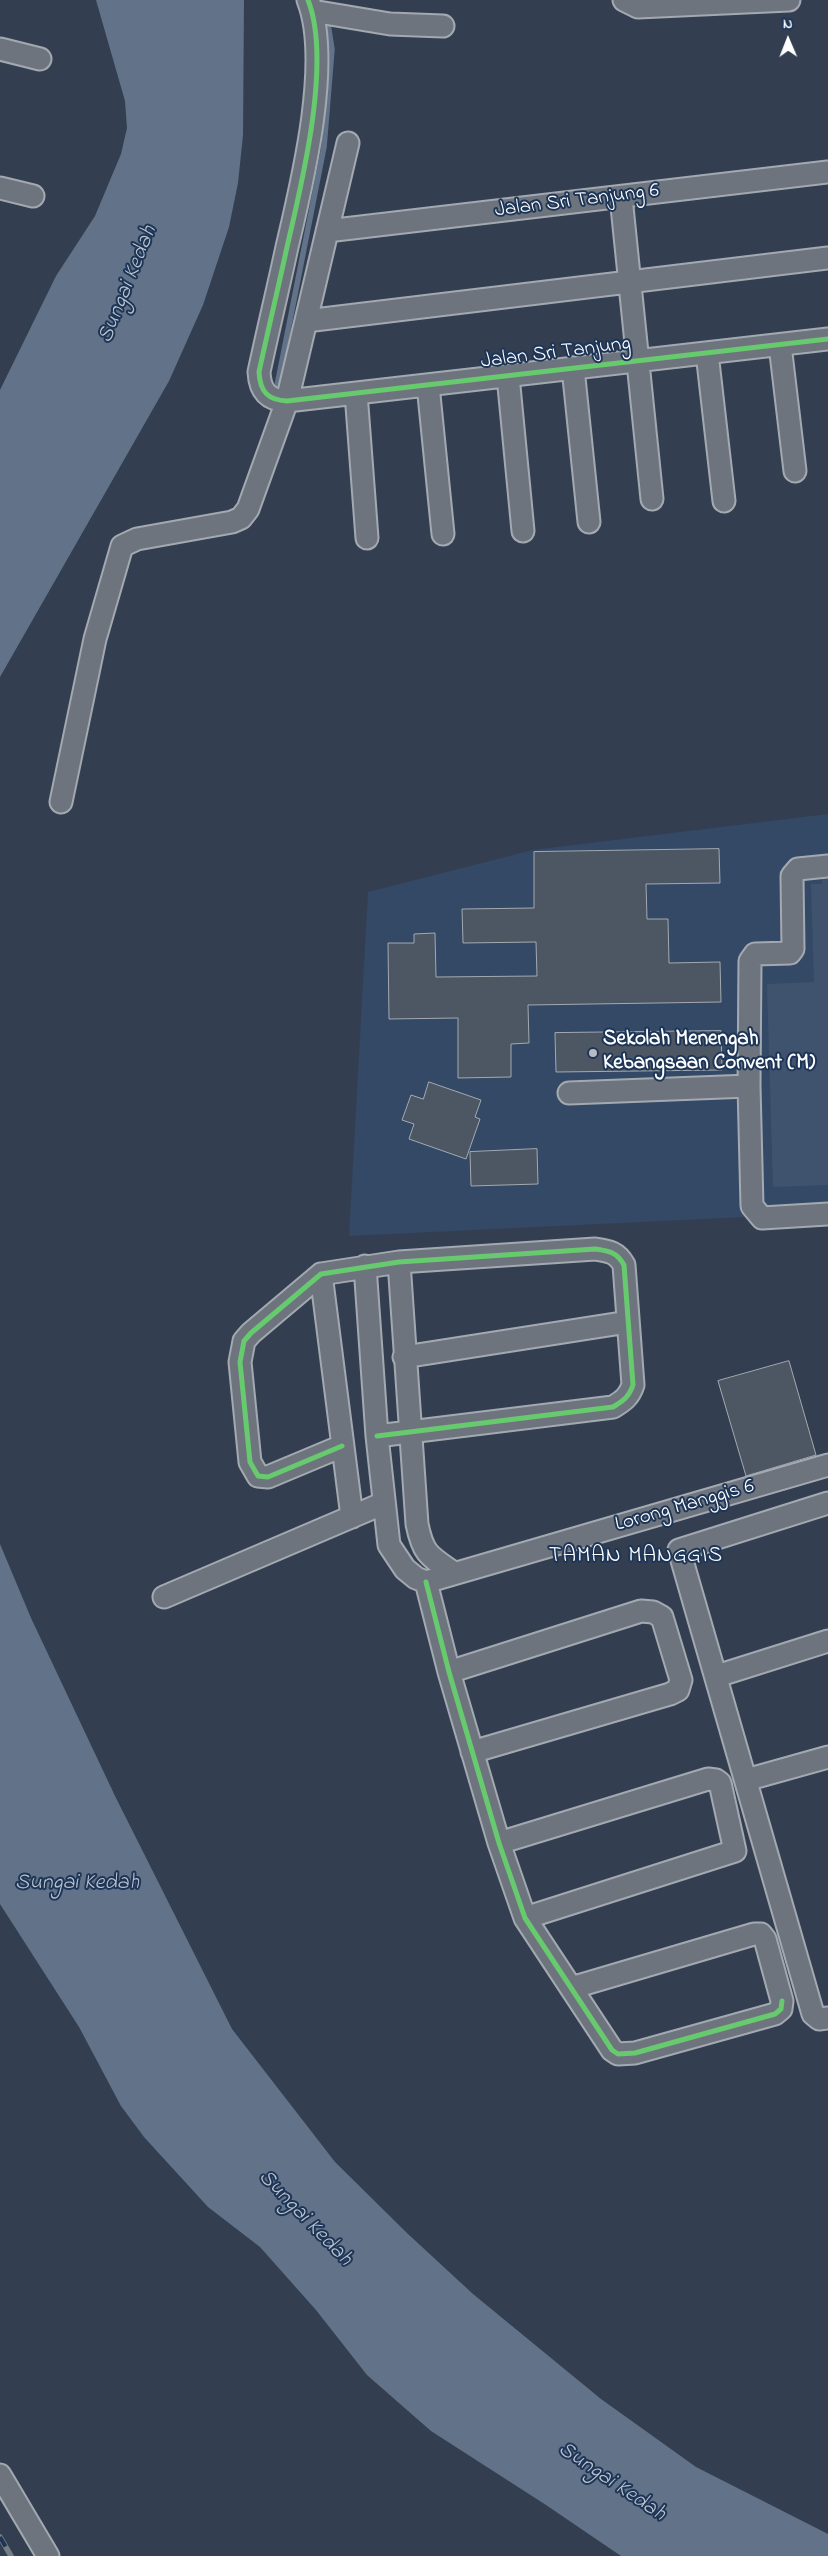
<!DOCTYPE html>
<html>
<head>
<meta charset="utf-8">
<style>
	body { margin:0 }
	#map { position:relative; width:828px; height:2556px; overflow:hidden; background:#333f51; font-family:"Indie Flower",sans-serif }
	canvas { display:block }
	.north { position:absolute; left:763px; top:15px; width:50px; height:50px; -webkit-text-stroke:4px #1d3557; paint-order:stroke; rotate:359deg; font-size:14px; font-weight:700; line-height:20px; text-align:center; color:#fff }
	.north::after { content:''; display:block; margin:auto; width:18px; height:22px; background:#fff; clip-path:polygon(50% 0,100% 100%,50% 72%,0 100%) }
</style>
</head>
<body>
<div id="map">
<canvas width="828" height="2556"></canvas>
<div class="north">N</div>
</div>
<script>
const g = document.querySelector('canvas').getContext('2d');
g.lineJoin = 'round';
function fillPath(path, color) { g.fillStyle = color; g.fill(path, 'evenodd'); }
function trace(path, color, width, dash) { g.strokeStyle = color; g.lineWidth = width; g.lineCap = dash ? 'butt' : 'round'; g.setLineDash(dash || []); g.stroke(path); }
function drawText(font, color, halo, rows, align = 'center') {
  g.font = font + ' "Indie Flower",sans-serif'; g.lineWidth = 4; g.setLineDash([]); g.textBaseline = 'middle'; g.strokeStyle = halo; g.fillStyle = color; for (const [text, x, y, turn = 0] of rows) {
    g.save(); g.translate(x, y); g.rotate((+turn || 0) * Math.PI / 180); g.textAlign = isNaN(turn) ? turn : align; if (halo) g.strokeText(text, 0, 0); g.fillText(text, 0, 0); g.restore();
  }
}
fillPath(new Path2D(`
	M 828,814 L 828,1213 L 349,1236 L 368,892 L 533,850 Z`), '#344965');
fillPath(new Path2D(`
	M 822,873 L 828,873 L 828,1185 L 773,1187 L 767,984 L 814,982 L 811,884 L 822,884 Z`), '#40536e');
fillPath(new Path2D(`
	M 96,0 L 244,0 L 243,135 L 238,183 L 229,227 L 203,305 L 169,381 L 0,677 L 0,390 L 56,276 L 95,216 L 121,154 L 127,128 L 125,101 Z
	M 0,1544 L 31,1618 L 115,1796 L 232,2029 L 335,2162 L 408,2234 L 473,2294 L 601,2399 L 696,2467 L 828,2534 L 828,2556 L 621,2556 L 546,2505 L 431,2431 L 367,2375 L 316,2310 L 260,2247 L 208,2207 L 144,2137 L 121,2106 L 79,2027 L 0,1904 Z`), '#627389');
trace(new Path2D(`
	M 277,386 L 324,147 L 332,49 L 327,18`), '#627389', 5.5);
const building = new Path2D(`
	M 719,849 L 720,883 L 646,884 L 647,919 L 668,919 L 669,963 L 720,962 L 721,1002 L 528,1005 L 529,1043 L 511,1044 L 511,1077 L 458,1078 L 458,1018 L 389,1019 L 388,943 L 414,943 L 414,934 L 435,933 L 436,977 L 537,976 L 536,942 L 463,943 L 462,909 L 534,908 L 534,852 Z
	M 721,1031 L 722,1070 L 556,1072 L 555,1033 Z
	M 429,1082 L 481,1100 L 475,1117 L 480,1119 L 466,1159 L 409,1139 L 414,1124 L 402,1120 L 411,1095 L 423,1099 Z
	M 537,1149 L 538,1184 L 471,1186 L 470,1152 Z
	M 789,1361 L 816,1455 L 746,1476 L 718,1381 Z`);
fillPath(building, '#4d5764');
trace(building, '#a3a9b1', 1);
const minor = new Path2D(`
	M 308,0 C 332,61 302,183 287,247 C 278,289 268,330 259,372 C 260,392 268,400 287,401 L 828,339
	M 624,0 L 638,7 L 789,0
	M 312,11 L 390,24 L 443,26
	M 0,49 L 40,59
	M 0,188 L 33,196
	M 621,197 L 652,499
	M 327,231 L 828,172
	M 306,321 L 828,258
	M 780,345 L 795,471
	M 707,353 L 724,501
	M 573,368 L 589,522
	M 508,376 L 523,531
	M 428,385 L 443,534
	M 356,393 L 367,538
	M 61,802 L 95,639 L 122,546 L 137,539 L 232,522 L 241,518 L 248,509 L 287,401 L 348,143
	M 828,866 L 798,869 L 792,876 L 793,949 L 790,953 L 755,954 L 750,961 L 749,1086 L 752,1206 L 762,1218 L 828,1214
	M 569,1093 L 749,1086
	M 399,1262 L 417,1524 C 423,1554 429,1556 454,1573
	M 365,1266 L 377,1436 L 389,1545 L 405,1569 L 416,1578 L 426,1582
	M 321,1274 L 352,1517
	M 404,1357 L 628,1322
	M 342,1446 L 268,1477 L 258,1476 L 250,1462 L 240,1362 L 244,1341 L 251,1333 L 321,1274 L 399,1262 L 595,1249 C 609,1251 617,1252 624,1265 L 633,1385 C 629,1397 623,1401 613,1407 L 377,1436
	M 828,1503 L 679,1550 L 813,2014 L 819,2019 L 828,2018
	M 426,1582 L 449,1672 L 499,1843 L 525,1918 L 612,2050 L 618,2054 L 635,2053 L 775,2014 L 781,2009 L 782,2001 L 765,1939 L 761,1934 L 754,1934 L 571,1988
	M 426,1582 L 828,1465
	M 164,1597 L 384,1503
	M 449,1672 L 641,1611 L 653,1612 L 662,1617 L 681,1680 L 678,1690 L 670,1694 L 472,1752
	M 717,1676 L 828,1641
	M 746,1780 L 828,1757
	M 499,1843 L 708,1779 L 716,1780 L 720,1783 L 735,1851 L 525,1918
	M 0,2475 L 48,2556`);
trace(minor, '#a3a9b1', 25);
trace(minor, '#6e747e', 21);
const rail = new Path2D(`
	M 0,2537 L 11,2556`);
trace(rail, '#767d86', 5.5);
trace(rail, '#1d3557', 4, [11]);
trace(new Path2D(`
	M 308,0 C 332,61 302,183 287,247 C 278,289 268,330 259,372 C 260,392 268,400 287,401 L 828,339
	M 342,1446 L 268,1477 L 258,1476 L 250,1462 L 240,1362 L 244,1341 L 251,1333 L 321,1274 L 399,1262 L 595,1249 C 609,1251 617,1252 624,1265 L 633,1385 C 629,1397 623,1401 613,1407 L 377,1436
	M 426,1582 L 449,1672 L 499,1843 L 525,1918 L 612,2050 L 618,2054 L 635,2053 L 775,2014 L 781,2009 L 782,2001`), '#67ca6e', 5);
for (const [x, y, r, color] of [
	[593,1053,5,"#b8bcc2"]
]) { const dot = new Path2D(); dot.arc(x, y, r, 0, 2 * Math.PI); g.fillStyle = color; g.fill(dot); trace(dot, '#1d3557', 2); }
drawText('21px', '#fff', '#1d3557', [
	["Jalan Sri Tanjung 6",577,202,-7],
	["Jalan Sri Tanjung",556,354,-7],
	["Lorong Manggis 6",685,1507,-16]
]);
drawText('bold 21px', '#fff', '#1d3557', [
	["Sekolah Menengah",603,1041],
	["Kebangsaan Convent (M)",603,1065]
], 'left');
drawText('italic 22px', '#bbc2cc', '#1d3557', [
	["Sungai Kedah",129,285,-68],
	["Sungai Kedah",77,1884],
	["Sungai Kedah",304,2219,46],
	["Sungai Kedah",611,2483,34]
]);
g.letterSpacing = '1px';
drawText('22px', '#fff', '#1d3557', [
	["TAMAN MANGGIS",636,1557]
]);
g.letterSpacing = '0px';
</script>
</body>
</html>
